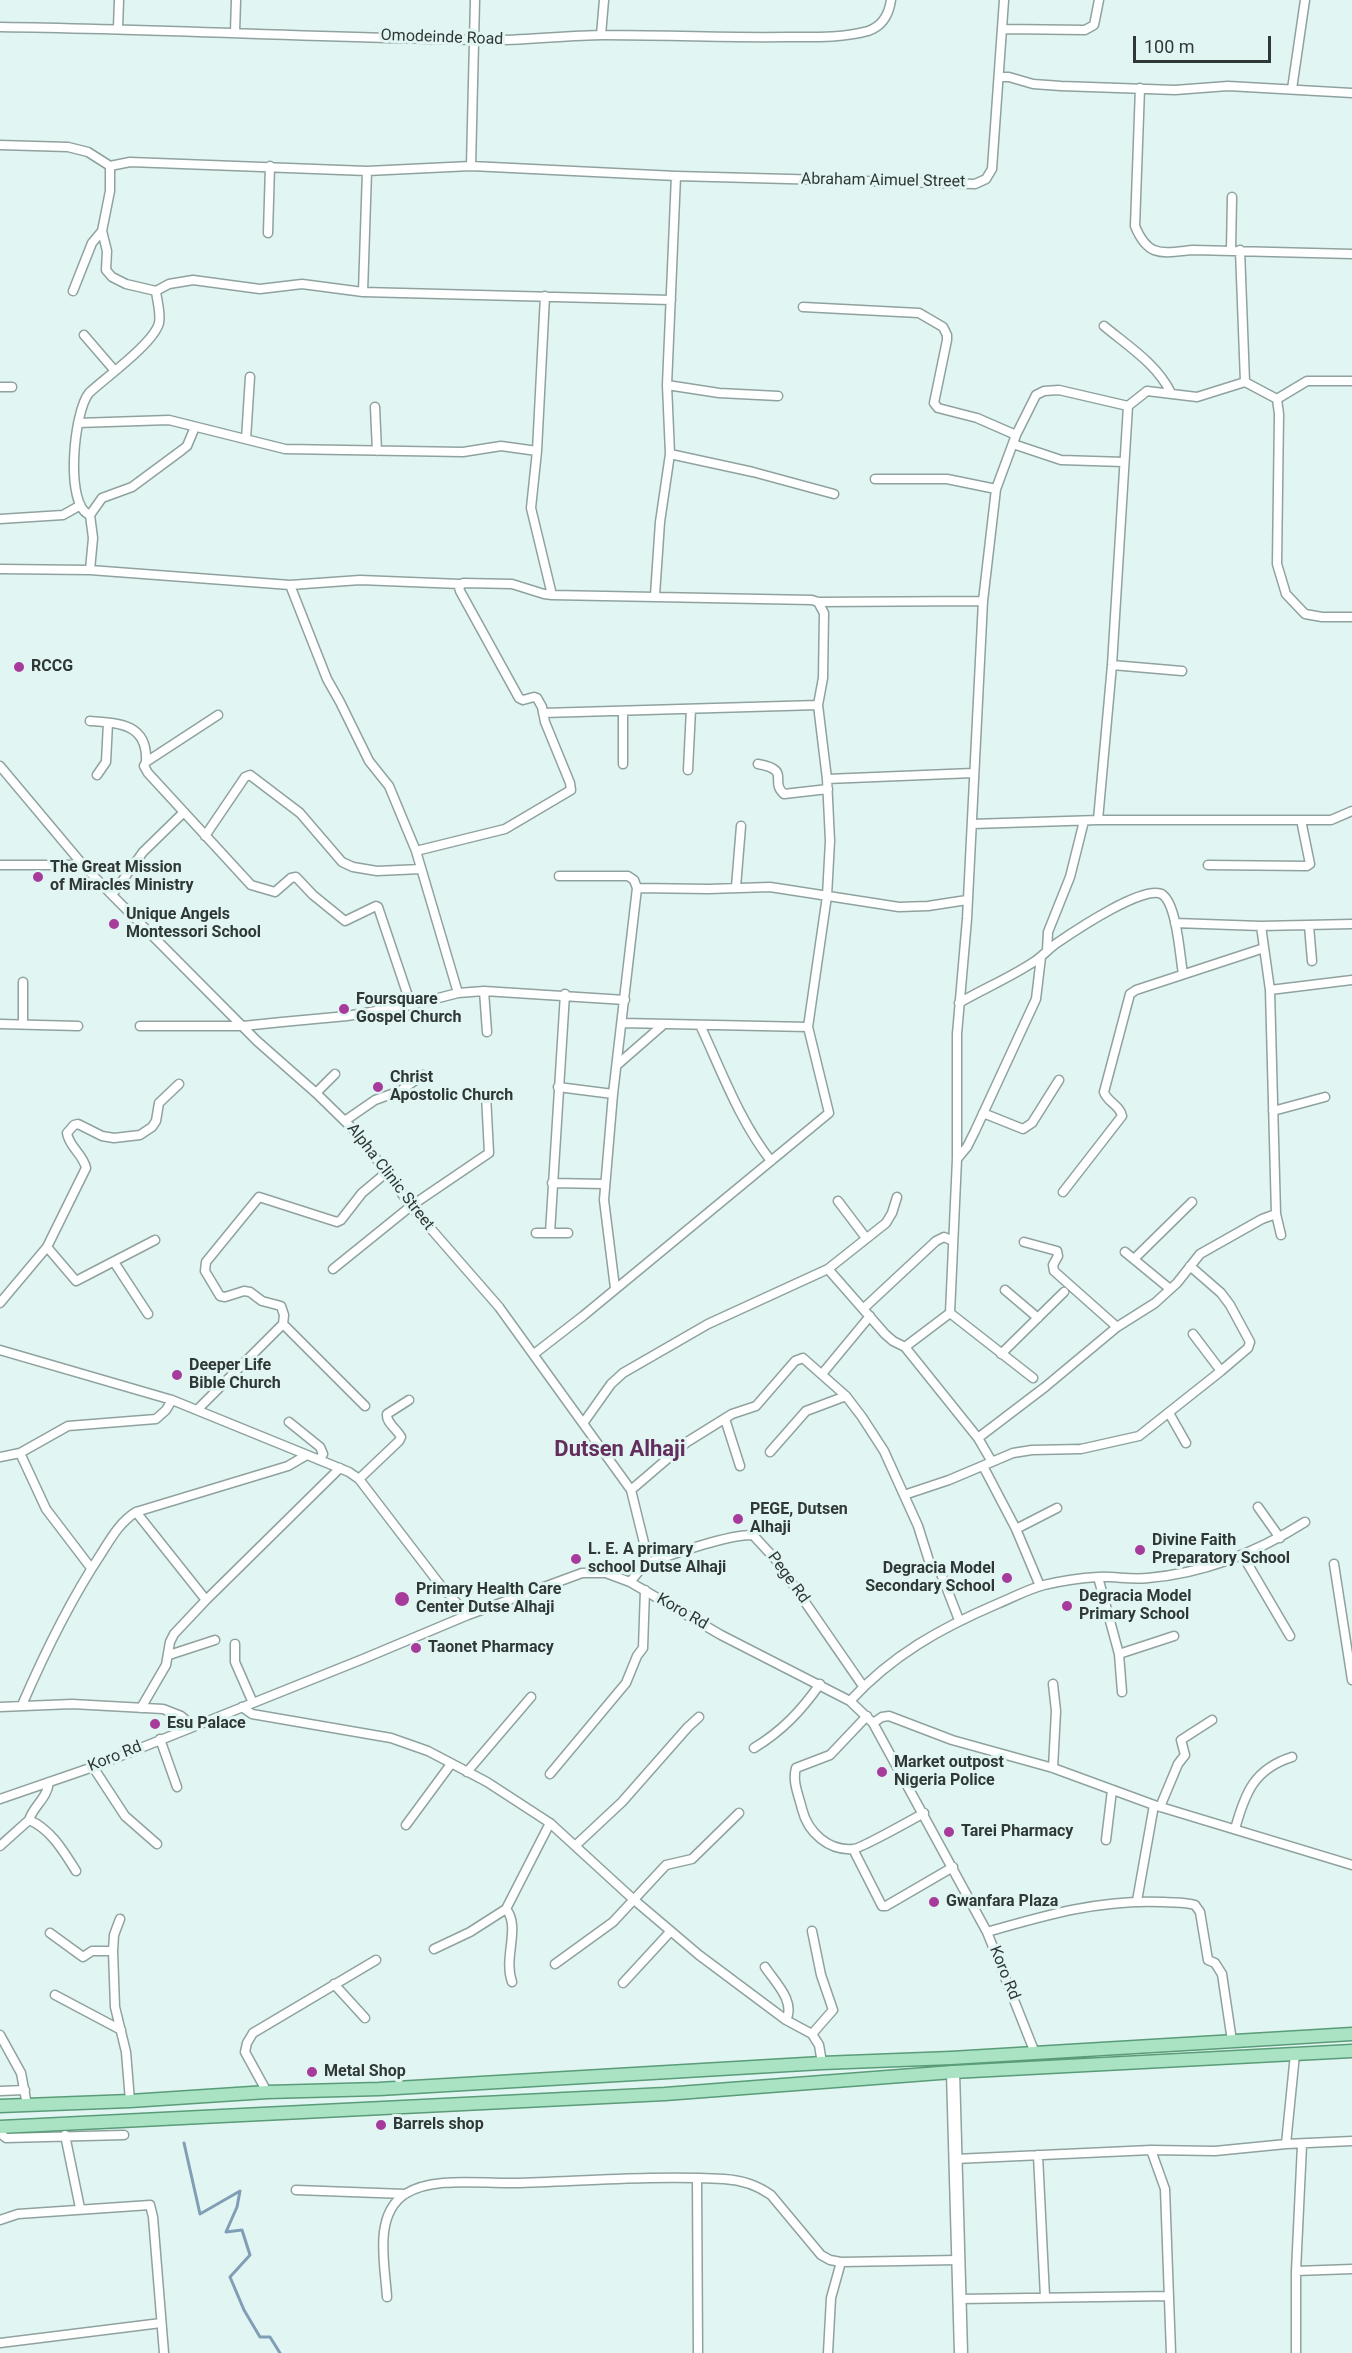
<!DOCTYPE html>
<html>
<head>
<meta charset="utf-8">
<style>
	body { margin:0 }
	#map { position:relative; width:1352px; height:2353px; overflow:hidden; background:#e1f5f2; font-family:Roboto,sans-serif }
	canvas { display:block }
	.scale { position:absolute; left:1133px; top:36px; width:138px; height:27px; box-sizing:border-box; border:3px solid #303837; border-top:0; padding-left:8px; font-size:18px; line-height:21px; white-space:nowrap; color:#303837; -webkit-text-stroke:4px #e1f5f2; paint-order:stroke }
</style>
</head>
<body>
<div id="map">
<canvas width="1352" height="2353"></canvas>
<div class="scale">100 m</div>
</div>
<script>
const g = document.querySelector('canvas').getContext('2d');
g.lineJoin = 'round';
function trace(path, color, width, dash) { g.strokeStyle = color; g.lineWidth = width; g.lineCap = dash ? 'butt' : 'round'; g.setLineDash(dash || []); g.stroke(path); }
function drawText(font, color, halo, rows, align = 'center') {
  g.font = font + ' Roboto,sans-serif'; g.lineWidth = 6; g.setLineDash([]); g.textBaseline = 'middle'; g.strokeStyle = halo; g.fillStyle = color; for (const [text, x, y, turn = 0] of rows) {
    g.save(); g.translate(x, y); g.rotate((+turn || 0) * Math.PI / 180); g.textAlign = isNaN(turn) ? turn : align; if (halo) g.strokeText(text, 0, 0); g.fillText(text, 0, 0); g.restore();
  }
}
trace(new Path2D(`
	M 184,2143 L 200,2214 L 240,2191 L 237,2207 L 226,2232 L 242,2230 L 250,2255 L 230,2277 L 244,2310 L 260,2337 L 270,2337 L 280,2353`), '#809eb6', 3);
const street = new Path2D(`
	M 0,27 C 163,29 326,38 489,40 C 527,41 565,35 604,35 C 665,35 725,38 787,37 C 813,37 843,38 868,31 C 883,26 889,14 891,0
	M 118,28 L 119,0
	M 1003,29 L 1085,30 L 1094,25 L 1099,0
	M 235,32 L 236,0
	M 601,35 L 604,0
	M 999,77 L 1009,77 L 1033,84 L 1061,86 L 1175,90 L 1228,86 L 1352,93
	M 1140,88 L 1135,226 C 1148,258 1162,253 1193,250 L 1352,254
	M 1292,89 L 1305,0
	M 0,145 L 68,147 L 88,152 L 110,166 L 130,162 L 367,171 L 471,166 L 676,176 L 975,184 L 986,179 L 992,169 L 1004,0
	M 110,166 L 110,191 L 102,231 L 107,251 L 106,270 L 112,277 L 126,284 L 156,291 L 169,284 L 193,280 L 260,289 L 302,284 L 363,292 L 671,300
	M 471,166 L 475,0
	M 268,233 L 270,166
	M 1231,250 L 1232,197
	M 1240,250 L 1245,382 L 1277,399
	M 73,291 L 92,243 L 102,231
	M 363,292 L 367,171
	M 803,307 L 919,313 L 943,327 L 947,335 L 947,340 L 934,403 L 938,408 L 977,418 L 1016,435
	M 1104,326 C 1128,346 1157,364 1171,393
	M 84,335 L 115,371
	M 667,385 L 719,393 L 778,396
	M 0,387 L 12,387
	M 1277,399 L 1279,414 L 1277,564 L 1286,594 L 1305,614 L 1322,617 L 1352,617
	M 1277,399 L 1307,381 L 1352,381
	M 375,407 L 377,451
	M 78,423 L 169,420 L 285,449 L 463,452 L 501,446 L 537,451 L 531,508 L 552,595
	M 246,439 L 250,377
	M 1013,444 L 1061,460 L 1124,462
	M 537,451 L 545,296
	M 670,454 L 753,472 L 834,494
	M 875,479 L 947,479 L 996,489
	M 90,515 C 64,506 74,411 89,393 C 105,378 154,343 159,323 C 161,313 157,301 156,291
	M 0,519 L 63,515 L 79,506
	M 0,569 L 90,570 L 290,585 L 360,580 L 460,584
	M 90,570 L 93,538 L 90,515 L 102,498 L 132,487 L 182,450 L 187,446 L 195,427
	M 290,585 L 327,679 L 340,702 L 369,761 L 389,786 L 416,851 L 458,993
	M 655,595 L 660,522 L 670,454 L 667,385 L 676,176
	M 1112,665 L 1182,671
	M 623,711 L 623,764
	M 543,713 L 818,705
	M 218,715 L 146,762 L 144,766 L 148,773 L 251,885 L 275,892 L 291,878 L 296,877 L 313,895 L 345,921 L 376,906 L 378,907 L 411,1005
	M 90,721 C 120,723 148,724 146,762
	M 758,764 C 792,770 769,781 784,794 L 828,789
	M 0,766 L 83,865 L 112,895 L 257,1041 L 316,1093 L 358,1134 L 411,1206 L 499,1307 L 631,1490 L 647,1555 L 645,1564 L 630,1582
	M 688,770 L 691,709
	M 97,775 L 106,762 L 108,723
	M 827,779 L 973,773
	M 1098,820 L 1112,665 L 1128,406 L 1147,391 L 1197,397 L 1245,382
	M 972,824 L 1098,820 L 1331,820 L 1352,811
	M 205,836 L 245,777 L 250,775 L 300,813 L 342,862 L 353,867 L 377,871 L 421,869
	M 416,851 L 505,829 L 571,790 L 570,783 L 545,722 L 542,707 L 537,698 L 534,697 L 523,700 L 519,698 L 460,591 L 459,587 L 463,583 L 512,584 L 544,594 L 552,595 L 812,600 L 818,602 L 983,601
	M 0,865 L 83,865
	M 1208,865 L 1307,866 L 1310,864 L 1301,820
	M 559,876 L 628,876 L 634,880 L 637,888 L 613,1094 L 604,1200 L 615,1288
	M 736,887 L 741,826
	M 637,888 L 708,889 L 770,887 L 899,907 L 928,906 L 967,900
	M 112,895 L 143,852 L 184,812
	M 1175,923 L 1261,926 L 1352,924
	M 1261,926 L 1270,990 L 1276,1214 L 1281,1235
	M 1309,926 L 1312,961
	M 1047,951 L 1048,932 L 1070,877 L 1084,821
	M 23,982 L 23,1024
	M 1270,990 L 1352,980
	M 484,991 L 487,1032
	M 959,1003 C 983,989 1009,978 1032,963 C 1041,958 1048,949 1057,943 C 1073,932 1147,882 1163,895 C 1177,906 1180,957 1183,974
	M 622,1023 L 808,1027
	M 0,1024 L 78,1026
	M 700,1025 C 722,1072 739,1120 771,1161
	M 140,1026 L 243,1026 L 282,1022 L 347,1016 L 411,1005 L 458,993 L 484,991 L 625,1000
	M 617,1065 L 664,1024
	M 558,1087 L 613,1094
	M 316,1093 L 335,1074
	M 1273,1111 L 1325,1097
	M 983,1113 L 1023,1129 L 1032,1123 L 1059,1080
	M 346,1120 L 375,1100 L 400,1091 L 423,1075
	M 957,1159 L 967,1147 L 975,1131 L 1036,999 L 1041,957
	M 552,1183 L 605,1184
	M 1063,1192 L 1122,1116 C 1120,1105 1107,1102 1104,1092 L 1130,994 L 1136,990 L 1264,948
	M 838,1201 L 866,1238
	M 536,1233 L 568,1233
	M 550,1233 L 565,994
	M 1024,1242 L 1057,1251 L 1058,1256 L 1053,1265 L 1054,1271 L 1117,1327
	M 47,1247 L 76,1281 L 155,1240
	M 1125,1252 L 1170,1289
	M 1134,1259 L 1192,1202
	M 114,1262 L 148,1314
	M 333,1269 L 411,1206 L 489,1153 L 486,1095
	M 828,1269 L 885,1334 L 893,1341 L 905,1347 L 978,1438 L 992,1462
	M 1005,1290 L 1038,1318
	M 0,1303 L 47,1247 L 86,1168 C 83,1154 69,1147 67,1133 L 74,1125 L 78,1124 L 102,1136 L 114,1138 L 140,1135 L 152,1127 L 156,1121 L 159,1103 L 179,1084
	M 863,1309 L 936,1241 L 944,1237 L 953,1241
	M 950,1313 L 957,1159 L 957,1034 L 967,919 L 983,601 L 996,489 L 1016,435 L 1036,395 L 1044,391 L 1059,390 L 1128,406
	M 950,1313 L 1033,1378
	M 283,1324 L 365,1406
	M 1193,1334 L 1221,1371
	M 905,1347 L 950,1313
	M 0,1350 L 172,1400 L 349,1472 L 359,1479 L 441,1586 L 468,1615
	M 534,1354 L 583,1316 L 829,1113 L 808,1027 L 827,896 L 830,841 L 827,779 L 818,705 L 823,678 L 824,613 L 818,602
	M 1001,1354 L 1064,1292
	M 822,1374 L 870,1316
	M 197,1410 L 283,1324 L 284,1315 L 281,1306 L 262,1301 L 250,1292 L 244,1291 L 225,1297 L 220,1296 L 205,1271 L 206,1262 L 259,1197 L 337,1222 L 341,1220 L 362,1193 L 387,1172
	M 1169,1413 L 1186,1443
	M 725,1419 L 740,1466
	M 289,1422 L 320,1447 L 323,1454 L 319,1460
	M 584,1422 L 611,1384 L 623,1373 L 708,1324 L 828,1269 L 886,1223 L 892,1213 L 897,1197
	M 978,1438 L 1045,1387 L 1117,1327 L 1155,1303 L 1177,1283 L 1200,1254 L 1262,1219 L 1276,1214
	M 770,1452 L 806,1411 L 846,1396
	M 20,1453 L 46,1509 L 91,1568
	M 0,1457 L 20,1453 L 68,1426 L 156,1419 L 166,1410 L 172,1400
	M 983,1466 L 1016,1529 L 1040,1586
	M 359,1479 L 399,1441 L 401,1437 C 397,1429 386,1423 387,1414 L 409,1400
	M 631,1490 L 687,1442 L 732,1414 L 756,1406 L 795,1361 L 803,1358 L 846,1396 L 862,1417 L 884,1451 L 918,1526 L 930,1564 L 940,1571 L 959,1620
	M 904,1495 L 949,1480 L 1013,1453 L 1032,1450 L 1081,1449 L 1139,1436 L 1221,1371 L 1248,1348 L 1250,1342 L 1230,1305 L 1221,1293 L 1190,1266
	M 1258,1507 L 1280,1538
	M 136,1512 L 206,1600
	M 1016,1529 L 1057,1508
	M 1243,1556 L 1290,1636
	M 645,1564 C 670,1555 729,1534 753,1535 L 776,1560 L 863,1686
	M 1334,1564 L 1352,1680
	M 1098,1577 L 1119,1654 L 1122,1692
	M 235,1644 L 235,1662 L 253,1703
	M 1119,1654 L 1174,1636
	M 169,1655 L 215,1640
	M 850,1701 C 892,1655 941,1628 997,1604 C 1012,1598 1028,1589 1044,1585 C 1061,1581 1080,1578 1098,1577 C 1114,1576 1131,1580 1148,1578 C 1206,1573 1256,1553 1305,1522
	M 22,1705 C 45,1652 69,1602 101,1554 C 111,1538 120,1522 136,1512 L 288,1466 L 305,1456
	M 0,1707 L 72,1704 L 163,1709 L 181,1716 L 193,1726
	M 242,1707 L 252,1714 L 391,1738 L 428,1751 L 487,1782 L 550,1823 L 633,1899 L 699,1955 L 786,2020 L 812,2034 L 819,2045 L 822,2063
	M 141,1708 L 166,1665 L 170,1642 L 174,1634 L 206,1600 L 340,1468
	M 867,1716 L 830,1755 L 796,1768 C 792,1782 799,1796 802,1809 C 808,1833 829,1851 853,1849 C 860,1849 913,1819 924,1813
	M 873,1723 L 882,1717 L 889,1716 L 952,1740 L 1053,1768 L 1154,1805 L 1352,1865
	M 160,1739 L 177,1787
	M 754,1748 C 782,1731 801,1711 820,1684
	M 93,1767 L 125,1816 L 157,1844
	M 1053,1768 L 1056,1711 L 1053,1684
	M 467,1772 L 531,1697
	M 550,1774 L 626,1683 L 637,1656 L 643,1648 L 645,1590
	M 49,1782 C 47,1799 34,1805 29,1820 C 51,1829 64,1852 76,1871
	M 0,1799 L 93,1767 L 363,1659 L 468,1615 L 582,1573 L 606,1573 L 630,1582 L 721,1635 L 850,1701 L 873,1723 L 987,1932 L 1035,2053
	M 1160,1807 L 1178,1764 L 1185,1755 L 1181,1740 L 1212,1720
	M 406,1825 L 451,1764
	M 1235,1829 C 1245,1793 1254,1769 1292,1757
	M 1106,1840 L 1112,1790
	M 576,1845 L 622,1802 L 688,1727 L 699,1717
	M 0,1846 L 29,1820
	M 853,1849 L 882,1906 L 886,1906 L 953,1867
	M 1137,1901 L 1154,1805
	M 506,1909 C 521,1927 503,1957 512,1982
	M 120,1919 L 114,1935 L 113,1951 L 115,2007 L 126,2052 L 130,2101
	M 987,1932 C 1046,1915 1101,1899 1163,1902 C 1174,1903 1185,1902 1195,1905 L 1200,1912 L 1208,1960 L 1215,1963 L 1222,1974 L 1232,2041
	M 50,1933 L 83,1957 L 92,1951 L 113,1951
	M 434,1949 L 470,1932 L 506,1909 L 550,1823
	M 555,1964 L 613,1922 L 666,1865 L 692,1859 L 739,1813
	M 765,1967 C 775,1982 796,2002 786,2020
	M 623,1983 L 670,1932
	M 334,1984 L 365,2018
	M 55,1995 L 121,2030
	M 812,2034 L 833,2010 L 821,1975 L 812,1931
	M 0,2035 L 21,2073 L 27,2105
	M 0,2091 L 25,2090
	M 267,2092 L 245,2052 L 247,2043 L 253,2033 L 376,1960
	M 1,2127 L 1,2134 L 6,2138 L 124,2135
	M 65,2135 L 80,2208
	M 1286,2144 L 1295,2054
	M 1151,2150 L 1165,2189 L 1171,2353
	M 1038,2155 L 1045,2297
	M 955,2159 L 1151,2150 L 1215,2151 L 1286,2144 L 1352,2141
	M 697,2180 L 698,2353
	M 296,2190 L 405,2194
	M 0,2220 L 18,2214 L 150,2205 L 153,2217 L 164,2353
	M 1296,2271 L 1352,2269
	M 387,2297 C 385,2265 373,2215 405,2194 C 433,2176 482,2184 514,2183 C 584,2181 654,2175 724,2179 C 741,2180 757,2185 771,2195 L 821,2255 L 830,2260 L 841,2262 L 958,2260
	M 959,2299 L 1169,2296
	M 0,2343 L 161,2323
	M 828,2353 L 831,2298 L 841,2262
	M 1296,2353 L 1296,2271 L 1302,2145`);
const secondary = new Path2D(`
	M 953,2072 L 961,2353`);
const primary = new Path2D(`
	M 0,2106 L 130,2101 L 267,2092 L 379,2089 L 822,2063 L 951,2058 L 1352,2034
	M 0,2127 L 665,2094 L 953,2072 L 1352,2051`);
trace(street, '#8fa29f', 11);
trace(secondary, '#8fa29f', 15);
trace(primary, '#5a9b78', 15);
trace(street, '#fff', 8);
trace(secondary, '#fff', 12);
trace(primary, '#aae3c3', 12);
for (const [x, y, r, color] of [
	[19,667,6,"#a73b9c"],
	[38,877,6,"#a73b9c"],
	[114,924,6,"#a73b9c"],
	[344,1009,6,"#a73b9c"],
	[378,1087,6,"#a73b9c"],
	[177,1375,6,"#a73b9c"],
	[738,1519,6,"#a73b9c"],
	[1140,1550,6,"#a73b9c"],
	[576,1559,6,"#a73b9c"],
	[1007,1578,6,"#a73b9c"],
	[402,1599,8,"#a73b9c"],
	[1067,1606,6,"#a73b9c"],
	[416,1648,6,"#a73b9c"],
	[155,1724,6,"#a73b9c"],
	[882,1772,6,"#a73b9c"],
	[949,1832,6,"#a73b9c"],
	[934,1902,6,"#a73b9c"],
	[312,2072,6,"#a73b9c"],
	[381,2125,6,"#a73b9c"]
]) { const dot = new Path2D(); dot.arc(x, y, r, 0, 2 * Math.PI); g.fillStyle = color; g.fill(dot); trace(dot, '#e1f5f2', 2); }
drawText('16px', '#303837', '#e1f5f2', [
	["Omodeinde Road",442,38,2],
	["Abraham Aimuel Street",883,181,1],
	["Alpha Clinic Street",390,1177,52],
	["Pege Rd",788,1578,54],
	["Koro Rd",682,1612,30],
	["Koro Rd",115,1757,-22],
	["Koro Rd",1004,1973,68]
]);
drawText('bold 16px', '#303837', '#e1f5f2', [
	["RCCG",31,667],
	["The Great Mission",50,868],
	["of Miracles Ministry",50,886],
	["Unique Angels",126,915],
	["Montessori School",126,933],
	["Foursquare",356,1000],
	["Gospel Church",356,1018],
	["Christ",390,1078],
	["Apostolic Church",390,1096],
	["Deeper Life",189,1366],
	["Bible Church",189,1384],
	["PEGE, Dutsen",750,1510],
	["Alhaji",750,1528],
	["Divine Faith",1152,1541],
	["Preparatory School",1152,1559],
	["L. E. A primary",588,1550],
	["school Dutse Alhaji",588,1568],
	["Degracia Model",995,1569,"right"],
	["Secondary School",995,1587,"right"],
	["Primary Health Care",416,1590],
	["Center Dutse Alhaji",416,1608],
	["Degracia Model",1079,1597],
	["Primary School",1079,1615],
	["Taonet Pharmacy",428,1648],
	["Esu Palace",167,1724],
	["Market outpost",894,1763],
	["Nigeria Police",894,1781],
	["Tarei Pharmacy",961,1832],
	["Gwanfara Plaza",946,1902],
	["Metal Shop",324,2072],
	["Barrels shop",393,2125]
], 'left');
drawText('bold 22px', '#632e5d', '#e1f5f2', [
	["Dutsen Alhaji",620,1450]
]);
</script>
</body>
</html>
